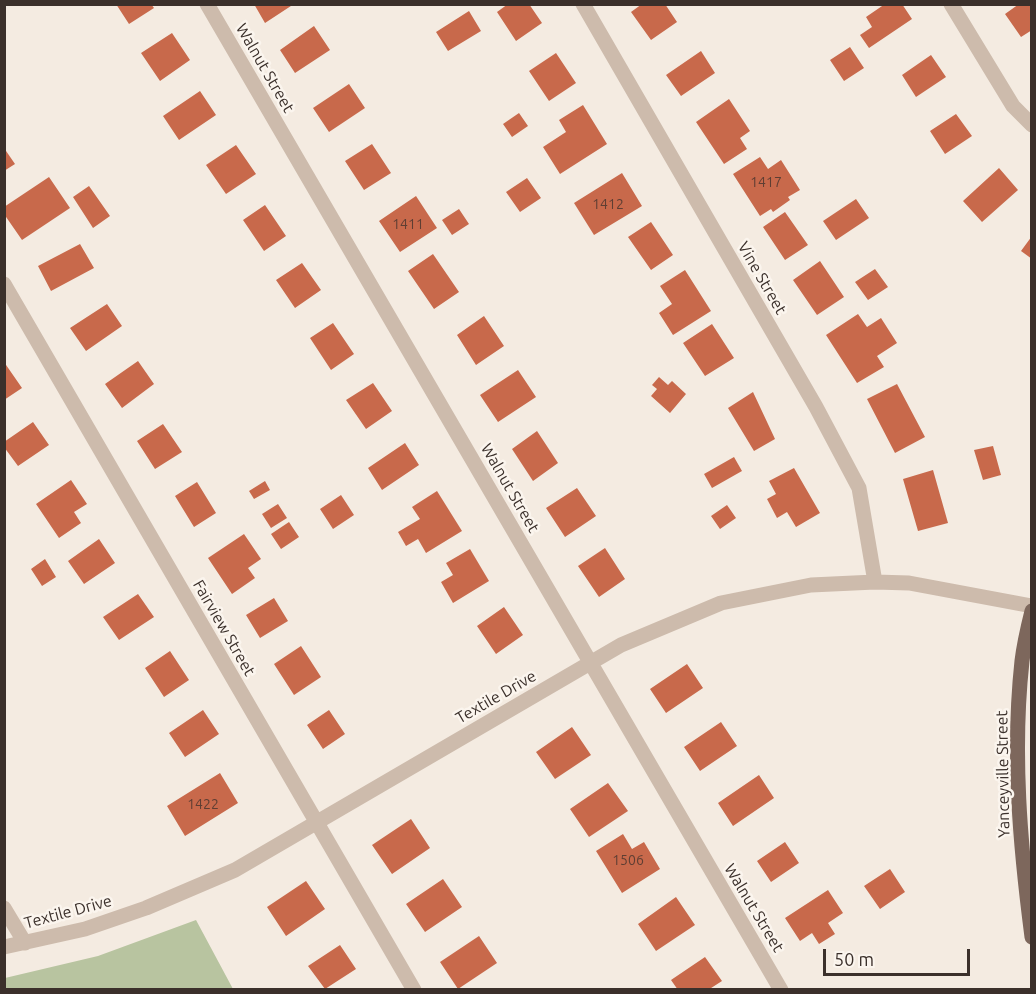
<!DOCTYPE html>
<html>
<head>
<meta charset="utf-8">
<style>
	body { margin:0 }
	#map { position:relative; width:1036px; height:994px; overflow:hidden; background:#f4ebe1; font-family:Ubuntu,sans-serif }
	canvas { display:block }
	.frame { position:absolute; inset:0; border:6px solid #3b302b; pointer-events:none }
	.scale { position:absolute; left:823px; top:949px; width:147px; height:27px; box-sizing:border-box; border:3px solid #3b302b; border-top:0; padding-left:8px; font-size:18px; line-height:21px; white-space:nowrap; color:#3b302b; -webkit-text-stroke:4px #fbf5ee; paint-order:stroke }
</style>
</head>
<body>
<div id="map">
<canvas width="1036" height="994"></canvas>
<div class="frame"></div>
<div class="scale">50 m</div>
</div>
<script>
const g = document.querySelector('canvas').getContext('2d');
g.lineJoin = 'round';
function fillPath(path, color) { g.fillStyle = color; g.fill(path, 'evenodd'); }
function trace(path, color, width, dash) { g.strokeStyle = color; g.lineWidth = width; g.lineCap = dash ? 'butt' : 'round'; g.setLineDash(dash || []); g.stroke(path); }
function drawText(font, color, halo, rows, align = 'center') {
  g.font = font + ' Ubuntu,sans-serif'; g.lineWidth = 5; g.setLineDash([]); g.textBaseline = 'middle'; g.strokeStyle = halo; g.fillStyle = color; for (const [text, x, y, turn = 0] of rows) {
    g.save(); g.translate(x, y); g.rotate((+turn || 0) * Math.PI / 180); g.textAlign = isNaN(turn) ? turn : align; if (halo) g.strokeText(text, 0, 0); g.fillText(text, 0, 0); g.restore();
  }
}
fillPath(new Path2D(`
	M 196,920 L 233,989 L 5,989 L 5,978 L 98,956 Z`), '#b8c4a0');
fillPath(new Path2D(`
	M 116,4 L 151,4 L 154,8 L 129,24 Z
	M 254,4 L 294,4 L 265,23 Z
	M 508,4 L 529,4 L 542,23 L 516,41 L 497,12 Z
	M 642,4 L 665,4 L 677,22 L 651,40 L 631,12 Z
	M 885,4 L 902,4 L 912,19 L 869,48 L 860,35 L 872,27 L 866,17 Z
	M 1019,4 L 1032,4 L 1032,30 L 1021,37 L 1005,14 Z
	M 469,11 L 481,31 L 448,51 L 436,32 Z
	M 314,26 L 330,50 L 295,73 L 280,50 Z
	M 172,33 L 190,60 L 160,81 L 141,53 Z
	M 850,47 L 864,68 L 844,81 L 830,60 Z
	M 701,51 L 715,73 L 681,96 L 666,75 Z
	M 556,53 L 576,83 L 549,101 L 529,71 Z
	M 931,55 L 946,77 L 916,97 L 902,75 Z
	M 349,84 L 365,108 L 329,132 L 313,108 Z
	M 200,91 L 216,115 L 179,140 L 163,116 Z
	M 729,99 L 750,131 L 740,138 L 747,149 L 724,164 L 696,122 Z
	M 583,105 L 607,144 L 560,174 L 543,147 L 566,132 L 559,120 Z
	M 519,113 L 528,126 L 512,137 L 503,124 Z
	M 956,114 L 972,136 L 945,154 L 930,131 Z
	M 372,144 L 391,173 L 364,190 L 345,161 Z
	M 236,145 L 256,174 L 226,194 L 206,165 Z
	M 4,148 L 15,164 L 4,171 Z
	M 760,157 L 768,169 L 781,160 L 800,190 L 788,197 L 790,200 L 773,212 L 771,209 L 760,216 L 733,174 Z
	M 999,168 L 1018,190 L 982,222 L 963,201 Z
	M 622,173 L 642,206 L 594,235 L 574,203 Z
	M 49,177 L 70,208 L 22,240 L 4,214 L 4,207 Z
	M 527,178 L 541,198 L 520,212 L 506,192 Z
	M 89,186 L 110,216 L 93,228 L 73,197 Z
	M 416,196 L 437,228 L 400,252 L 379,221 Z
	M 856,199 L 869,218 L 836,240 L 823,221 Z
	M 265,205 L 286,236 L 264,251 L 243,220 Z
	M 459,209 L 469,224 L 452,235 L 442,220 Z
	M 785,212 L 808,245 L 785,260 L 763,227 Z
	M 651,222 L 673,255 L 651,270 L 628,237 Z
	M 1032,236 L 1032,259 L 1021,251 Z
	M 80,244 L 94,268 L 51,291 L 38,266 Z
	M 433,254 L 459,292 L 434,309 L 408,271 Z
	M 820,261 L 844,297 L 817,315 L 793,280 Z
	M 302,263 L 321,290 L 295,308 L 276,280 Z
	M 875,269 L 888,287 L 868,300 L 855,282 Z
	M 685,270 L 711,311 L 673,335 L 659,313 L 672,304 L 660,286 Z
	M 107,304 L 122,326 L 86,351 L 70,328 Z
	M 858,314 L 867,327 L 881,318 L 897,343 L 877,356 L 884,367 L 857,383 L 826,335 Z
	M 484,316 L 504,346 L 476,365 L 457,335 Z
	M 333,323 L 354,354 L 331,370 L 310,338 Z
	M 712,324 L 734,358 L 705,376 L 683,343 Z
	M 138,361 L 154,384 L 122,408 L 105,384 Z
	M 4,362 L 22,388 L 4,400 Z
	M 518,370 L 536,397 L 498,422 L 480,395 Z
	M 659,377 L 668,385 L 672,381 L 686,394 L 670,413 L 651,396 L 657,389 L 652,385 Z
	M 373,383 L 392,411 L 366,429 L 346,400 Z
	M 897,384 L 925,437 L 895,453 L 867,399 Z
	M 753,392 L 775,439 L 754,451 L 728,408 Z
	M 33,422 L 49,445 L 18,466 L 4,447 L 4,442 Z
	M 163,424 L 182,452 L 155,469 L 137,441 Z
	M 537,431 L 558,463 L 533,481 L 512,449 Z
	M 405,443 L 419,465 L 382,490 L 368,468 Z
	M 993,446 L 1001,475 L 983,480 L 974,450 Z
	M 734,457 L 742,471 L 712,488 L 704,474 Z
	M 794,468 L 820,513 L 796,527 L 787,512 L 777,518 L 767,499 L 776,494 L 769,481 Z
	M 933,470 L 948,523 L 918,531 L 903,479 Z
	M 71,480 L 87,504 L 74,512 L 81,523 L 59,538 L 36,504 Z
	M 265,481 L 270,490 L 254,499 L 249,491 Z
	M 197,482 L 216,513 L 194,527 L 175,496 Z
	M 577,488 L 596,516 L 565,537 L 546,508 Z
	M 437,491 L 462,531 L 426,553 L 418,539 L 406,546 L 398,532 L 420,519 L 412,507 Z
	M 341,495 L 354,515 L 333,529 L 320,509 Z
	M 278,504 L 287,518 L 271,528 L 262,514 Z
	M 727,505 L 736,518 L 720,529 L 711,516 Z
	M 289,522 L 299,537 L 281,549 L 271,534 Z
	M 244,534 L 261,559 L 248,568 L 255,578 L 232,594 L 208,558 Z
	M 99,539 L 115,563 L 84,584 L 68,561 Z
	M 605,548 L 625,579 L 599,597 L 578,566 Z
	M 470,549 L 489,581 L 453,603 L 441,582 L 453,575 L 446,563 Z
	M 45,559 L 56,577 L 42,586 L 31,569 Z
	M 138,594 L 154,617 L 119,640 L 103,617 Z
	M 274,598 L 288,621 L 260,638 L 246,615 Z
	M 504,607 L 523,635 L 496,654 L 477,626 Z
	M 301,646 L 321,677 L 294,695 L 274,664 Z
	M 170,651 L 189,680 L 164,697 L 145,668 Z
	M 687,664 L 703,688 L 666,713 L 650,689 Z
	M 203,710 L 219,734 L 185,757 L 169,733 Z
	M 329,710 L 345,734 L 323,749 L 307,725 Z
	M 721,722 L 737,746 L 700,771 L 684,747 Z
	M 572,727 L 591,755 L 555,779 L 536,752 Z
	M 220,773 L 238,803 L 185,836 L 167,806 Z
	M 759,775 L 774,798 L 733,826 L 718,803 Z
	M 608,783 L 628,811 L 589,837 L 570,809 Z
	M 411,819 L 430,848 L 392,874 L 372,845 Z
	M 623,834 L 632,849 L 644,842 L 660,869 L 622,893 L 596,851 Z
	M 785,842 L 799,863 L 771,882 L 757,861 Z
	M 890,869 L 905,892 L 880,909 L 864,886 Z
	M 443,879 L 462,907 L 425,932 L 406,904 Z
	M 306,881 L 325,909 L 286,936 L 267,907 Z
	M 828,890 L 843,913 L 828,923 L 835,934 L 819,944 L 812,933 L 800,941 L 785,918 Z
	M 676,897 L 695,925 L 656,951 L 638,924 Z
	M 479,936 L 497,963 L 458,989 L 440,962 Z
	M 340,945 L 356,969 L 325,989 L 308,966 Z
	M 705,957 L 722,981 L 708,990 L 678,990 L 671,980 Z`), '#c8694b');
trace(new Path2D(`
	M 207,4 L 781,990
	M 583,4 L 816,407 L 859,488 L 875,582
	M 951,4 L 1013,106 L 1032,125
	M 4,284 L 414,990
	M 4,908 L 25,943
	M 4,947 L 85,929 L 146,908 L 235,870 L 621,645 L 721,603 L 811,585 L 875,582 L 909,583 L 1032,606`), '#cdbbac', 15);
trace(new Path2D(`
	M 1032,611 C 1028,627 1024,644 1022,661 C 1012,753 1020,845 1032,937`), '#7d675c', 15);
drawText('14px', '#5e3e33', null, [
	["1417",766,182],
	["1412",608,204],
	["1411",408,224],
	["1422",203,804],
	["1506",628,860]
]);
drawText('16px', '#3b302b', '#fbf5ee', [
	["Walnut Street",265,68,60],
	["Vine Street",762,278,60],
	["Walnut Street",510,488,60],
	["Fairview Street",224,628,60],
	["Textile Drive",496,697,-30],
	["Yanceyville Street",1003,774,-91],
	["Walnut Street",754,908,59],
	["Textile Drive",68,912,-15]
]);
</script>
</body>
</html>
